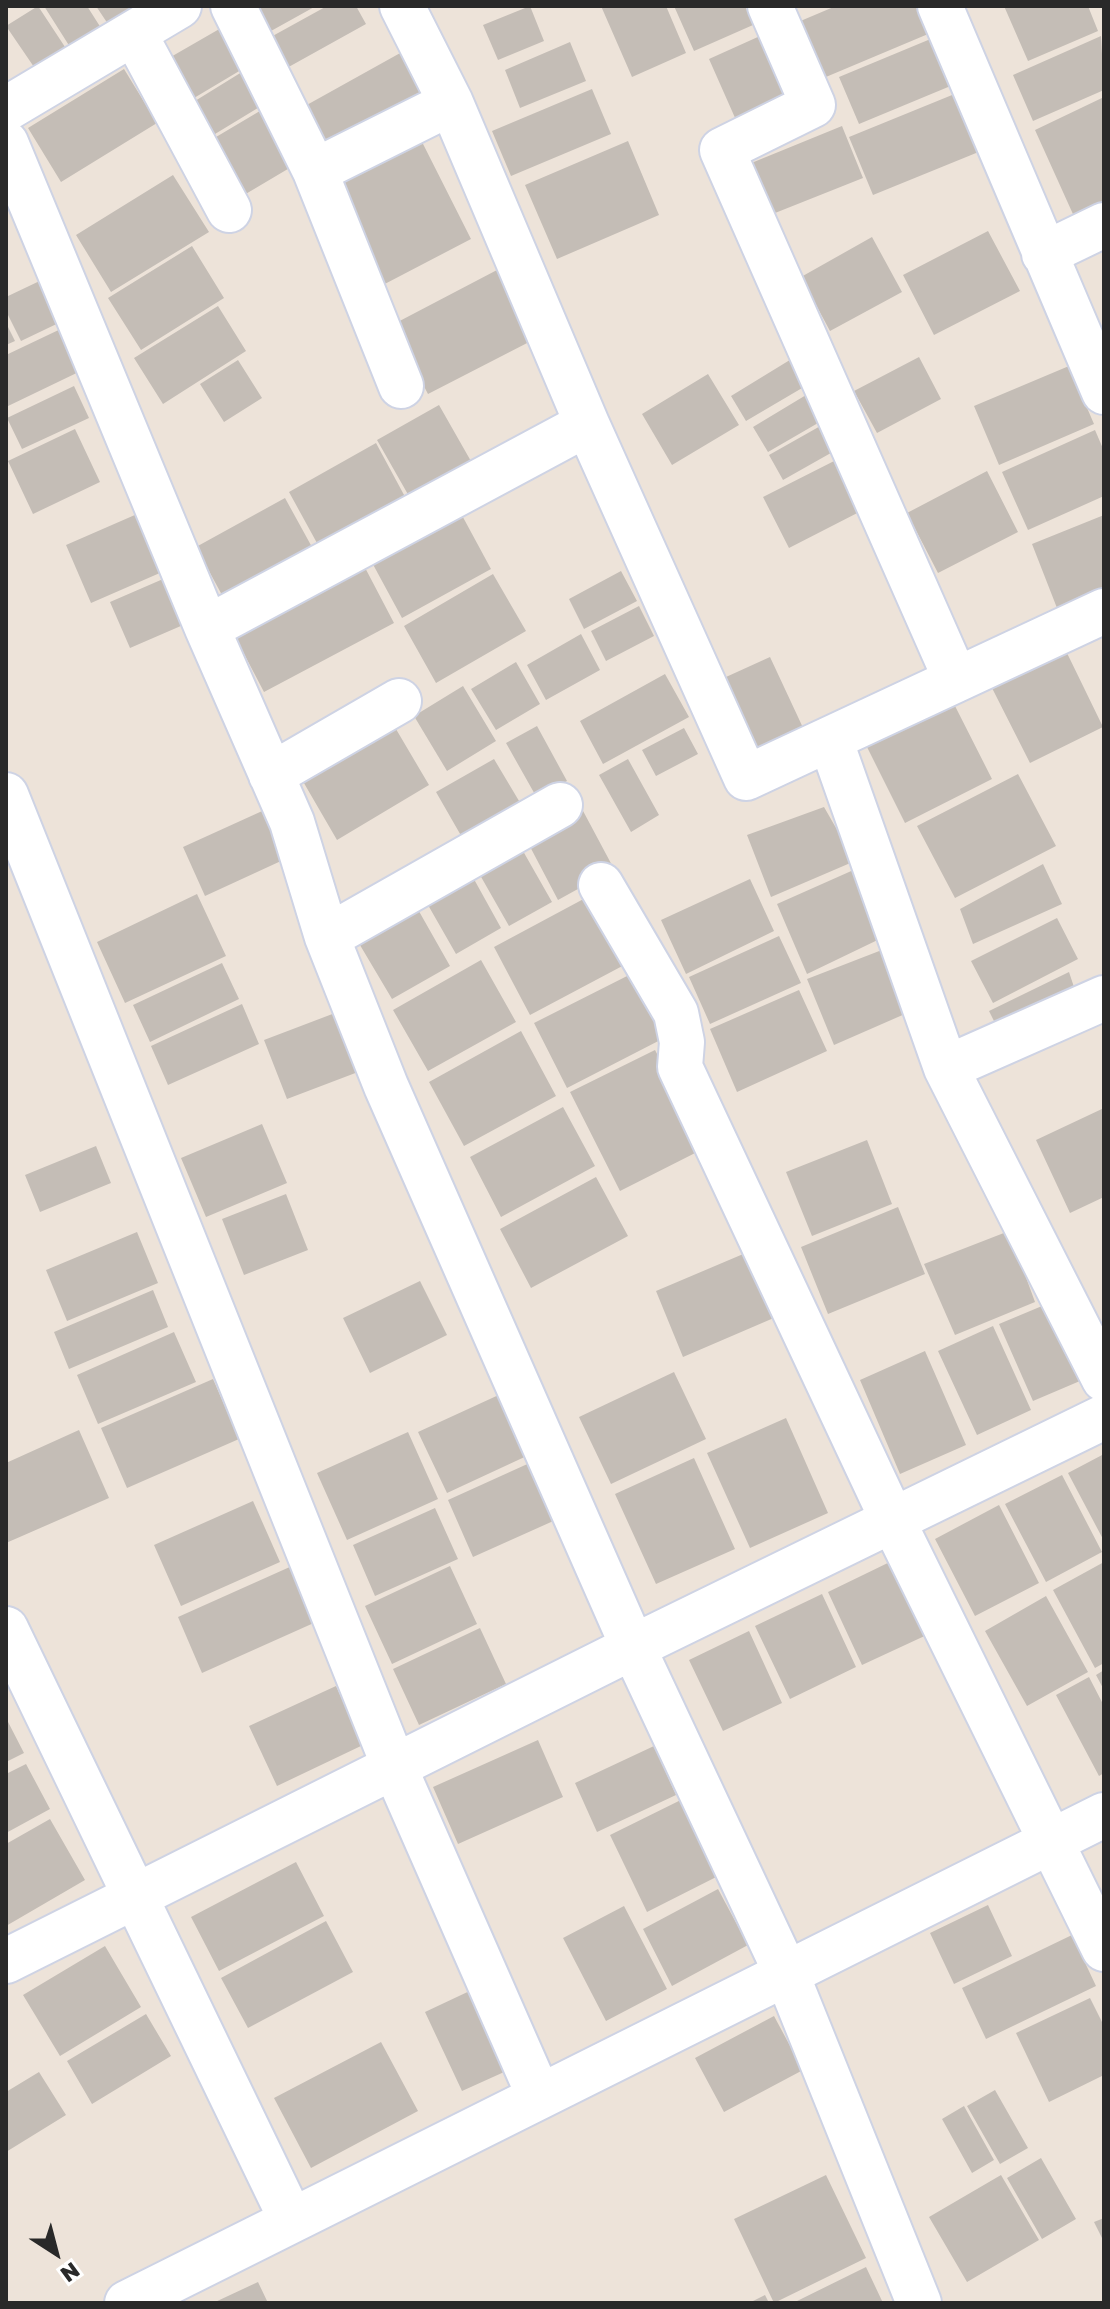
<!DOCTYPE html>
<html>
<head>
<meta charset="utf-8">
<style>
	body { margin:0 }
	#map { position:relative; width:1110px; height:2309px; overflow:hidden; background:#ede3d9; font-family:"Golos Text",sans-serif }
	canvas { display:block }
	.frame { position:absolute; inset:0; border:8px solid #292929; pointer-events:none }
	.north { position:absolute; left:16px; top:2213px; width:80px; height:80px; -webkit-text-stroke:6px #fff; paint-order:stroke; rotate:144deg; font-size:22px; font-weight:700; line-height:32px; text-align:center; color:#292929 }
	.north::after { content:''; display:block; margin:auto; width:28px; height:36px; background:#292929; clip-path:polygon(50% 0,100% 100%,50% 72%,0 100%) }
</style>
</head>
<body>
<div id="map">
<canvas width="1110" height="2309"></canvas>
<div class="frame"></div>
<div class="north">N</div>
</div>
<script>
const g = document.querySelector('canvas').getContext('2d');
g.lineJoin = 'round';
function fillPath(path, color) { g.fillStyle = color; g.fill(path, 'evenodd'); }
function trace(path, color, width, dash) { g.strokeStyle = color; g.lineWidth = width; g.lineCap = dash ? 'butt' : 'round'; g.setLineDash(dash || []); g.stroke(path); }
fillPath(new Path2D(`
	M 38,6 L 65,47 L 34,67 L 6,26 Z
	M 44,6 L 87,6 L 101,28 L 70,47 Z
	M 96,6 L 136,6 L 108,24 Z
	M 257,6 L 316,6 L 271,31 Z
	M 327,6 L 356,6 L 366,24 L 285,69 L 269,38 Z
	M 530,6 L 544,41 L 498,60 L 483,25 Z
	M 601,6 L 666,6 L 686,53 L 632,77 Z
	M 674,6 L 745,6 L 753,25 L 694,51 Z
	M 836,6 L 930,6 L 940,29 L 814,82 L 791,25 Z
	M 1004,6 L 1088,6 L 1098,31 L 1028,61 Z
	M 228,24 L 251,64 L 194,98 L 169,58 Z
	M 945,33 L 965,80 L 859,124 L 839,77 Z
	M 760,36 L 787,98 L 736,120 L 709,59 Z
	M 1101,36 L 1104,90 L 1033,121 L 1013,75 Z
	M 570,42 L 586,81 L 520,108 L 505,70 Z
	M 402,52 L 425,93 L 318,150 L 296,111 Z
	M 250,67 L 271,100 L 215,134 L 195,101 Z
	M 124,69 L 157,123 L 61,182 L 28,128 Z
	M 592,89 L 611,134 L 511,176 L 492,131 Z
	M 957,93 L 981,151 L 873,195 L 849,137 Z
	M 1104,97 L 1104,211 L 1077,223 L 1035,130 Z
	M 270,105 L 303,160 L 244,195 L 211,140 Z
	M 842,126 L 863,178 L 765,217 L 744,166 Z
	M 419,136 L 471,239 L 379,287 L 326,184 Z
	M 628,141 L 659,215 L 557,259 L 525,185 Z
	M 173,175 L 209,232 L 111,292 L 76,235 Z
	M 988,231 L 1020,291 L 934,335 L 903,275 Z
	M 872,237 L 902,292 L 830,331 L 801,277 Z
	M 192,246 L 224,298 L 141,350 L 108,298 Z
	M 497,270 L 533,340 L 428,394 L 392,325 Z
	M 48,277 L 67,319 L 21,341 L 6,311 L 6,297 Z
	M 218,306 L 246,351 L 163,404 L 134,358 Z
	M 6,323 L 15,341 L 6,345 Z
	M 67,326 L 87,368 L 6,407 L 6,355 Z
	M 798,355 L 814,381 L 746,421 L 731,396 Z
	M 919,357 L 941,399 L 877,433 L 854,391 Z
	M 238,360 L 262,398 L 224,422 L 200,384 Z
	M 1069,366 L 1094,424 L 999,465 L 974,406 Z
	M 708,374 L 739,425 L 672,465 L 642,414 Z
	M 74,386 L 89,418 L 22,449 L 7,418 Z
	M 821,386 L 837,412 L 768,452 L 753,427 Z
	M 439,405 L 476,470 L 414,505 L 377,440 Z
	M 831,420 L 845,445 L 783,480 L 769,455 Z
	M 75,429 L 100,482 L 33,514 L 8,461 Z
	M 1095,430 L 1104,451 L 1104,496 L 1028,530 L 1002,472 Z
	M 376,443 L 410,506 L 323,554 L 289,492 Z
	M 844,456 L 869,507 L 789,548 L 763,497 Z
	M 987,471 L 1018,532 L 938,573 L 907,513 Z
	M 285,498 L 318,558 L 229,608 L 196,547 Z
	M 458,508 L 491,569 L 402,618 L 369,557 Z
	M 144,511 L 169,569 L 91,603 L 66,545 Z
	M 1104,515 L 1104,589 L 1057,608 L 1032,544 Z
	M 361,560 L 394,623 L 264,692 L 231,629 Z
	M 621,571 L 637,601 L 584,629 L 569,599 Z
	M 493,574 L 526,631 L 436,683 L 404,626 Z
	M 170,576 L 190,622 L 130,648 L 110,602 Z
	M 639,606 L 654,636 L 606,661 L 591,631 Z
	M 581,634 L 600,670 L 546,700 L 527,665 Z
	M 1066,651 L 1103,727 L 1030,763 L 992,688 Z
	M 770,657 L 805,732 L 750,757 L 715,682 Z
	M 516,662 L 540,704 L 496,730 L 471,689 Z
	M 665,674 L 689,717 L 603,764 L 580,721 Z
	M 463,686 L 496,741 L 447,771 L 414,716 Z
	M 954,704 L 992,779 L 905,823 L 867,747 Z
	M 393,724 L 429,785 L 337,840 L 301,778 Z
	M 537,726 L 567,781 L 537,798 L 506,743 Z
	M 684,728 L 698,754 L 656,776 L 642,750 Z
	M 494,759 L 525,811 L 467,846 L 436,792 Z
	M 628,759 L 659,815 L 631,832 L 599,775 Z
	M 1018,774 L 1056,846 L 955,898 L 917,826 Z
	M 271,807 L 294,855 L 205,896 L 183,847 Z
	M 824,807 L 855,861 L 771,897 L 747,835 Z
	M 582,809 L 614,869 L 558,900 L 526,839 Z
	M 519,844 L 552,902 L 509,926 L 476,868 Z
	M 1043,864 L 1062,904 L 973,944 L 960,909 Z
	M 858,868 L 888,935 L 807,974 L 777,904 Z
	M 470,872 L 501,928 L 456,954 L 424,898 Z
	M 750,879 L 774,931 L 686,974 L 661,920 Z
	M 197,894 L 226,956 L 125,1003 L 97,942 Z
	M 591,895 L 628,963 L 530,1015 L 494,947 Z
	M 416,906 L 450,966 L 392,999 L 357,940 Z
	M 1057,918 L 1078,959 L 993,1003 L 971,961 Z
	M 779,936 L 801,983 L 710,1024 L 689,977 Z
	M 887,948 L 914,1010 L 834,1045 L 807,979 Z
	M 481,960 L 516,1022 L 428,1071 L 393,1010 Z
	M 222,963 L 239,999 L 150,1042 L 133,1005 Z
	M 637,971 L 670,1035 L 567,1088 L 534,1023 Z
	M 1069,972 L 1076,993 L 1000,1033 L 989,1011 Z
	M 799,990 L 827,1051 L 737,1092 L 710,1029 Z
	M 242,1004 L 259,1044 L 168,1085 L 151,1046 Z
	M 335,1013 L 358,1072 L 287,1099 L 264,1040 Z
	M 521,1031 L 556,1096 L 464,1146 L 429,1082 Z
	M 655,1050 L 705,1148 L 620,1191 L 570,1092 Z
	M 563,1107 L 595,1166 L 501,1217 L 470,1157 Z
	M 1104,1108 L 1104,1197 L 1070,1213 L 1036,1140 Z
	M 262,1124 L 287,1183 L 206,1217 L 181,1158 Z
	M 867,1140 L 892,1204 L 812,1236 L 786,1172 Z
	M 96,1146 L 111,1183 L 40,1212 L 25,1175 Z
	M 596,1177 L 628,1236 L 531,1288 L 500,1229 Z
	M 286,1194 L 308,1250 L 244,1275 L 222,1219 Z
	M 898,1207 L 925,1274 L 828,1314 L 801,1247 Z
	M 1009,1231 L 1035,1302 L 955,1335 L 924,1264 Z
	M 137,1232 L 158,1283 L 67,1321 L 46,1270 Z
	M 755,1249 L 783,1314 L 683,1357 L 656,1291 Z
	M 420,1281 L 447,1335 L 370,1373 L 343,1318 Z
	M 153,1290 L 168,1327 L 69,1369 L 54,1332 Z
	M 1054,1301 L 1087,1378 L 1033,1401 L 999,1324 Z
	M 993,1326 L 1031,1410 L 977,1435 L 938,1351 Z
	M 174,1332 L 196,1382 L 98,1424 L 77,1375 Z
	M 925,1351 L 966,1445 L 900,1474 L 860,1380 Z
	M 674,1372 L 706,1439 L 611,1484 L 579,1417 Z
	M 213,1379 L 239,1439 L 127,1488 L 101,1428 Z
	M 503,1393 L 531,1454 L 447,1493 L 418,1432 Z
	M 786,1418 L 828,1513 L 750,1548 L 707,1453 Z
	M 79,1430 L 109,1498 L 6,1543 L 6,1463 Z
	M 408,1432 L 438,1499 L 347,1540 L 317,1473 Z
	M 1104,1454 L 1104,1541 L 1068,1473 Z
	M 694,1458 L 735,1549 L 656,1584 L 615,1494 Z
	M 534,1461 L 560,1518 L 473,1557 L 448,1500 Z
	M 1062,1475 L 1102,1552 L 1046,1582 L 1005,1504 Z
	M 253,1501 L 280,1562 L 181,1606 L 154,1545 Z
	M 999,1505 L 1039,1583 L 975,1616 L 935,1539 Z
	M 435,1508 L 458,1559 L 375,1596 L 353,1545 Z
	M 896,1559 L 931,1633 L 862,1665 L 828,1592 Z
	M 1104,1562 L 1104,1663 L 1095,1668 L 1053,1590 Z
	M 292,1566 L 316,1622 L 202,1673 L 178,1617 Z
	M 450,1566 L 477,1624 L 392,1664 L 365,1606 Z
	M 822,1594 L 856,1667 L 790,1699 L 755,1626 Z
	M 1046,1596 L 1088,1672 L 1027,1706 L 985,1631 Z
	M 480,1628 L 506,1684 L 419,1725 L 393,1669 Z
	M 749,1631 L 782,1703 L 723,1731 L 689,1660 Z
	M 1104,1670 L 1104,1690 L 1096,1675 Z
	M 1089,1677 L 1104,1706 L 1104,1773 L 1099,1776 L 1056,1695 Z
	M 336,1686 L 363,1745 L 277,1786 L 249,1726 Z
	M 6,1718 L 24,1753 L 6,1762 Z
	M 538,1740 L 563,1797 L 458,1844 L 433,1787 Z
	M 654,1746 L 676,1795 L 597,1832 L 575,1783 Z
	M 26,1764 L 50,1809 L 6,1833 L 6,1774 Z
	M 695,1793 L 732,1869 L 647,1912 L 610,1835 Z
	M 50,1819 L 85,1880 L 6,1926 L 6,1844 Z
	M 296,1862 L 324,1916 L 219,1971 L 191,1917 Z
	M 718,1889 L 748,1945 L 672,1986 L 643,1929 Z
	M 988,1905 L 1012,1956 L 954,1984 L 930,1933 Z
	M 624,1906 L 667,1989 L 606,2021 L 563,1938 Z
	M 326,1921 L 353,1972 L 248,2028 L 221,1978 Z
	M 1072,1935 L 1096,1986 L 986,2039 L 962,1988 Z
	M 105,1946 L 141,2007 L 60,2056 L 23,1995 Z
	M 476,1988 L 513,2068 L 462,2091 L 425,2012 Z
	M 1090,1998 L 1104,2026 L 1104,2075 L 1049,2102 L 1016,2033 Z
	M 146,2014 L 171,2056 L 92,2104 L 67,2061 Z
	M 774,2016 L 803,2070 L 724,2112 L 695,2058 Z
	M 381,2042 L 418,2111 L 311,2168 L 274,2098 Z
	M 39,2072 L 66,2115 L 6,2152 L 6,2092 Z
	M 995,2090 L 1028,2148 L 1000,2164 L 967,2106 Z
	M 964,2106 L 994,2160 L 972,2173 L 942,2119 Z
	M 1041,2158 L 1076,2219 L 1042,2239 L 1007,2178 Z
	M 826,2175 L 866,2258 L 774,2303 L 734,2219 Z
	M 1001,2175 L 1039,2240 L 967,2282 L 929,2217 Z
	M 1104,2218 L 1104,2242 L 1094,2222 Z
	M 866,2267 L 883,2303 L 793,2303 Z
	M 258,2282 L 268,2303 L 213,2303 Z
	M 765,2295 L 769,2303 L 749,2303 Z`), '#c4bdb6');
const street = new Path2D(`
	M 233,6 L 315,171
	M 402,6 L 451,103 L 587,424 L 746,778 L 1104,611
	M 770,6 L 813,105 L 722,150 L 956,680
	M 940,6 L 1104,392
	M 134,33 L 229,210
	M 6,109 L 179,6
	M 6,143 L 207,628 L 292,822 L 327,937 L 386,1086 L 633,1647 L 787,1975 L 919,2303
	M 1044,254 L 1104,225
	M 401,386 L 315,171 L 451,103
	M 207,628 L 587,424
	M 830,739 L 946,1068 L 1104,1379
	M 271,775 L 399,701
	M 6,795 L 394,1766 L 539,2096
	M 601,885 L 676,1013 L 682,1042 L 680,1067 L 893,1521 L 1104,1949
	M 327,937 L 560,805
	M 946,1068 L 1104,998
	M 6,1629 L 291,2219
	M 6,1961 L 633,1647 L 1104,1417
	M 127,2303 L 1104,1815`);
trace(street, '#ced3e4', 48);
trace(street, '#fff', 44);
</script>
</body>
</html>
